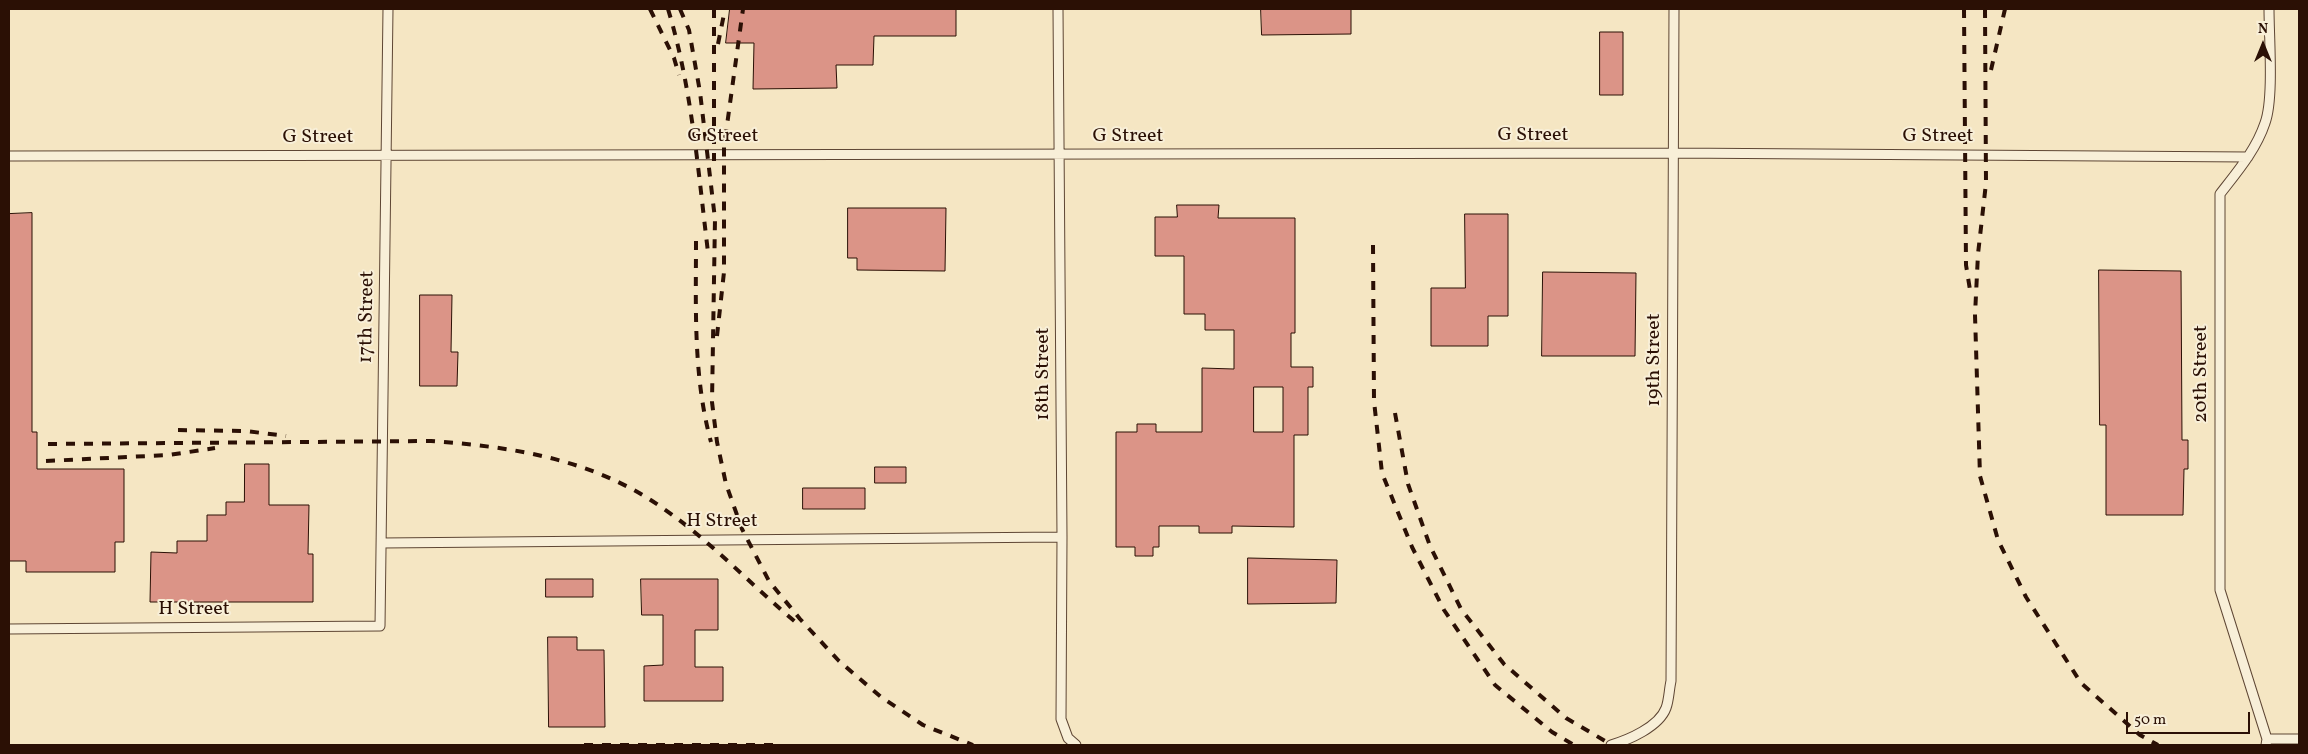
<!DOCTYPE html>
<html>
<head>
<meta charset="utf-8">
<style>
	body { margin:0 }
	#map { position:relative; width:2308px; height:754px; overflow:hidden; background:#f5e6c3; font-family:Vollkorn,serif }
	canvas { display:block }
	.frame { position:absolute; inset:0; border:10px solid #2b1005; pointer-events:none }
	.north { position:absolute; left:2238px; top:20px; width:50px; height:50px; -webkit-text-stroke:4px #f8efd8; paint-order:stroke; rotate:0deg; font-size:14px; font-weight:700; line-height:20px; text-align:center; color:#2b1005 }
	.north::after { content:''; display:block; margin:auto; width:18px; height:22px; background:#2b1005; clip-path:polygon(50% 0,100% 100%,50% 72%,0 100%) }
	.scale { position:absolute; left:2126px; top:712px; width:124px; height:22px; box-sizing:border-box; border:2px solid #2b1005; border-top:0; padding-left:6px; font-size:15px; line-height:18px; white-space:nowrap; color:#2b1005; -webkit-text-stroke:4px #f8efd8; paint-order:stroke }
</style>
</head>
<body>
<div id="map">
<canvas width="2308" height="754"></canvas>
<div class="frame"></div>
<div class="north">N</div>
<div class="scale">50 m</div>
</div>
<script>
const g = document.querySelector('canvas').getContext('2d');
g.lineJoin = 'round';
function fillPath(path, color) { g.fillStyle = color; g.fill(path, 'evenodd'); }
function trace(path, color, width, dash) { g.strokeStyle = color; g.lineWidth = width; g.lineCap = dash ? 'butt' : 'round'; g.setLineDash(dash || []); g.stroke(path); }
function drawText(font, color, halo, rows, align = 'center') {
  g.font = font + ' Vollkorn,serif'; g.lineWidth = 4; g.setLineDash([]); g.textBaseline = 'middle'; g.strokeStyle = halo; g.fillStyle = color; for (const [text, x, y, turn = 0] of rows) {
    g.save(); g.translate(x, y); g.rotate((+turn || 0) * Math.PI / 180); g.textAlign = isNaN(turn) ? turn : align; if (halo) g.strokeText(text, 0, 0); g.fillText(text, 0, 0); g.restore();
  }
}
const building = new Path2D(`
	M 730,9 L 956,9 L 956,36 L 874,36 L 873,65 L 836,65 L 837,88 L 753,89 L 754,43 L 726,43 Z
	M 1261,9 L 1351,9 L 1351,34 L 1262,35 Z
	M 1600,32 L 1623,32 L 1623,95 L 1600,95 Z
	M 1177,205 L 1219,205 L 1218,218 L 1295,218 L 1295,333 L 1291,333 L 1291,367 L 1313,367 L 1313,387 L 1308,387 L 1308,435 L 1294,435 L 1294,527 L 1232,526 L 1232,533 L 1199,533 L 1199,526 L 1159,526 L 1159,547 L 1153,547 L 1153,556 L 1135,556 L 1135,547 L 1116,547 L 1116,432 L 1137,432 L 1137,424 L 1156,424 L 1156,432 L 1202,432 L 1202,368 L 1234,369 L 1234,330 L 1205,330 L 1205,314 L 1184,314 L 1184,256 L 1155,256 L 1155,217 L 1177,217 ZM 1254,387 L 1283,387 L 1283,432 L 1254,432 Z
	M 848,208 L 946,208 L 945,271 L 857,270 L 857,258 L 848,258 Z
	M 32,213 L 32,432 L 37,432 L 37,469 L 124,469 L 124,542 L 115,542 L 115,572 L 26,572 L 26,561 L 9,561 L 9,214 Z
	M 1465,214 L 1508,214 L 1508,316 L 1488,316 L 1488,346 L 1431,346 L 1431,288 L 1465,288 Z
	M 2099,270 L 2181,271 L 2182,440 L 2188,440 L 2188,469 L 2184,469 L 2183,515 L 2106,515 L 2106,425 L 2100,425 Z
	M 1543,272 L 1636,273 L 1635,356 L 1542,356 Z
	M 420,295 L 452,295 L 451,352 L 458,352 L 457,386 L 420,386 Z
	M 245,464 L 269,464 L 269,505 L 309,505 L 308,554 L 313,554 L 313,602 L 150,602 L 151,552 L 177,553 L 177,541 L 207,541 L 207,515 L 226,515 L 226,502 L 244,502 Z
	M 875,467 L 906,467 L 906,483 L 875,483 Z
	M 803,488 L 865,488 L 865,509 L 803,509 Z
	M 1248,558 L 1337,560 L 1336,603 L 1248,604 Z
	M 546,579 L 593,579 L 593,597 L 546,597 Z
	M 641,579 L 718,579 L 718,630 L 695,630 L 695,667 L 723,667 L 723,701 L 644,701 L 644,666 L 663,665 L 663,615 L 642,615 Z
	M 548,637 L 577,637 L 577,650 L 604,650 L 605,727 L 549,727 Z`);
fillPath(building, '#db9487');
trace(building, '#2b1005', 1);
const lane = new Path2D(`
	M 1058,9 L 1062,537 L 1061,719 L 1068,738 L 1076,745
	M 9,156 L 1673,153 L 2248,157
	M 382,543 L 1062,537
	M 9,629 L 380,626 L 388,9
	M 2267,739 L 2299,739
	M 1611,745 C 1628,740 1659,727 1666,708 C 1669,700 1669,690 1671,681 L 1674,9
	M 2266,745 L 2267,739 L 2220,590 L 2220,194 C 2237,172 2256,150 2265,123 C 2274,99 2269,37 2269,9`);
trace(lane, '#5e4634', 11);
trace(lane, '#f8efd8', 9);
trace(new Path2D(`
	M 650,9 L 674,58 L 679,75
	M 668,9 C 692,88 698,171 708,252
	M 680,9 L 689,30 L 700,92 L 715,219 L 712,402 L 717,442 L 726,484 L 742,529 L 769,581 L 800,619 L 839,661 L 881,697 L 923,725 L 973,745
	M 714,9 L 714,161
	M 1964,9 L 1966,265 L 1971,296
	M 1985,9 L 1986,183 L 1978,254 L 1975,315 L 1980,476 L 1998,540 L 2026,597 L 2081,683 L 2140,735 L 2158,745
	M 718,44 L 725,9
	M 1991,70 L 2005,9
	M 696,241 C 696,308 693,376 711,442
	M 1373,245 L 1374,401 L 1382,473 L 1412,547 L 1444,610 L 1495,685 L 1552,732 L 1574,745
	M 717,336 L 724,272 L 724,147 L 743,9
	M 1395,413 L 1408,484 L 1430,546 L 1461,609 L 1504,664 L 1566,718 L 1612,745
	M 178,430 L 246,431 L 286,436
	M 48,444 L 431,441 C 514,447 594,459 664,509 C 713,543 753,587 799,625
	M 46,461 L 169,455 L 215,448
	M 584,745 L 773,745`), '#2b1005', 4, [9, 9]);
drawText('20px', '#2b1005', '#f8efd8', [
	["G Street",1533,136],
	["G Street",723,137],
	["G Street",1128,137],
	["G Street",1938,137],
	["G Street",318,138],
	["17th Street",368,317,-89],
	["19th Street",1655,360,-90],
	["18th Street",1044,374,-90],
	["20th Street",2202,374,-90],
	["H Street",722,522],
	["H Street",194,610]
]);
</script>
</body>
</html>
